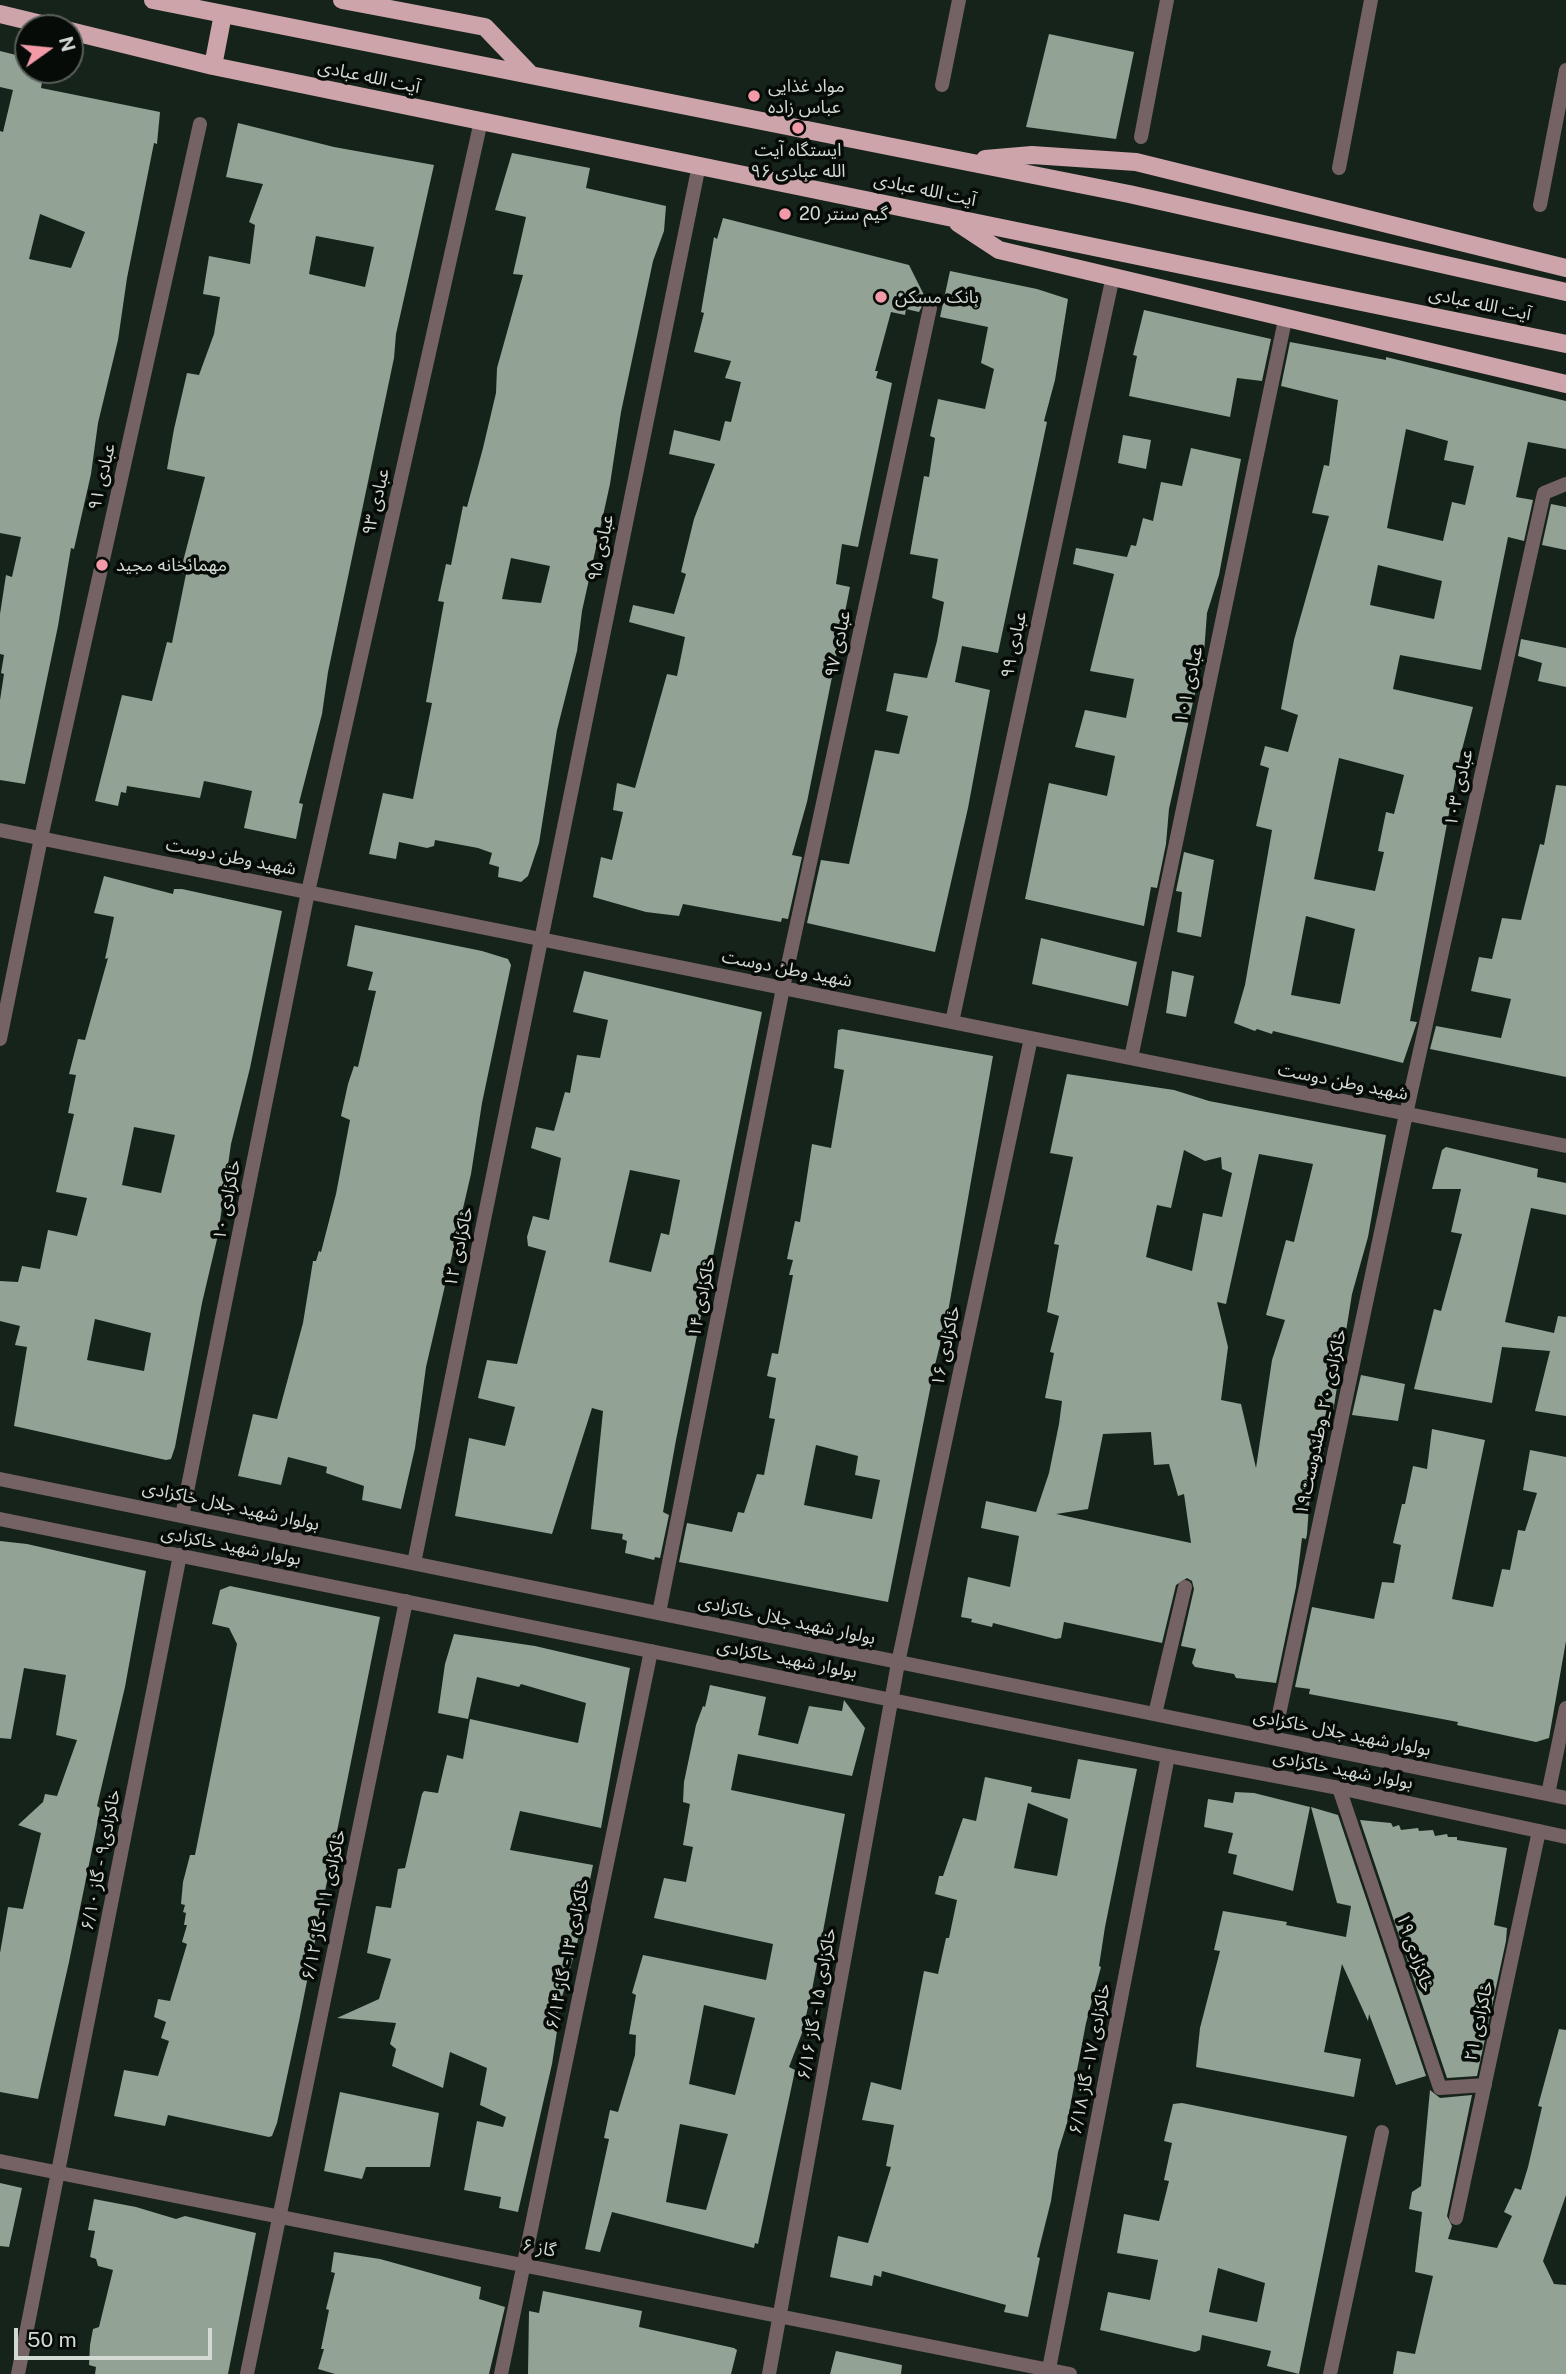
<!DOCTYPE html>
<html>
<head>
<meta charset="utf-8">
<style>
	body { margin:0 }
	#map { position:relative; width:1566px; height:2374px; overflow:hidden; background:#16231a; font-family:"Public Sans",sans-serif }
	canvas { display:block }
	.north { position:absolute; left:14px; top:14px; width:70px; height:70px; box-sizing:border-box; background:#060b07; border:2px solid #585e59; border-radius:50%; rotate:75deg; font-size:19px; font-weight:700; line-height:28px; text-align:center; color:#d2dad3 }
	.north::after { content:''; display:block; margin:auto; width:24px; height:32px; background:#f39aa9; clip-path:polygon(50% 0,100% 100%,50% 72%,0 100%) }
	.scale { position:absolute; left:14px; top:2328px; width:198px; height:32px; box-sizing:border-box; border:4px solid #d2dad3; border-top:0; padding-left:9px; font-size:21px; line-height:24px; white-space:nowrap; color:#d2dad3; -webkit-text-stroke:5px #060b07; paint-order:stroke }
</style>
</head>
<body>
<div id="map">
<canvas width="1566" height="2374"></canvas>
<div class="north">N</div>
<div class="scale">50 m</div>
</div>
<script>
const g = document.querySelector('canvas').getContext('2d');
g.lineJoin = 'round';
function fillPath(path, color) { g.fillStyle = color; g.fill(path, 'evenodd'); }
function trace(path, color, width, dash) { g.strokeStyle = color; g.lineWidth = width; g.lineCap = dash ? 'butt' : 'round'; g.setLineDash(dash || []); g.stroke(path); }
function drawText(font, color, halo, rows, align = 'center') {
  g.font = font + ' "Public Sans","Noto Sans Arabic",sans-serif'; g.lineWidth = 7; g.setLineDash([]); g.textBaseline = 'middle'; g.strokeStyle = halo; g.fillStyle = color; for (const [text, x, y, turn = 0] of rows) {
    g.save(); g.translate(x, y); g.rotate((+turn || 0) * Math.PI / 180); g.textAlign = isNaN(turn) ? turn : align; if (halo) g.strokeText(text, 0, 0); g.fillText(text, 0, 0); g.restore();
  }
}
fillPath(new Path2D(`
	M 1049,34 L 1134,52 L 1116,139 L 1026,127 Z
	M 0,51 L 28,58 L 28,70 L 44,70 L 41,88 L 160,112 L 157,144 L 154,143 L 127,278 L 118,340 L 98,423 L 91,474 L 74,549 L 71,548 L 58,626 L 25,784 L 0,780 L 0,700 L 4,674 L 1,673 L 4,655 L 0,654 L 0,614 L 6,575 L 12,577 L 21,537 L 0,533 L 0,131 L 3,132 L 13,90 L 0,87 ZM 40,214 L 85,232 L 71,268 L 29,259 Z
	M 238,123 L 334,147 L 434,165 L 396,334 L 394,358 L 328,672 L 322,714 L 299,803 L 303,804 L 296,839 L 244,828 L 252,791 L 224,785 L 204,781 L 200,798 L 127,786 L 126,793 L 121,792 L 118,806 L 95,801 L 122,695 L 152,701 L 167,642 L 172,643 L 186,574 L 180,573 L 205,477 L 167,469 L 174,429 L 187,373 L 199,375 L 214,334 L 220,297 L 203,294 L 209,256 L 250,264 L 255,225 L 249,222 L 263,184 L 226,177 ZM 316,236 L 374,247 L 365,287 L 309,274 Z
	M 512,153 L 590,168 L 586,188 L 666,206 L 664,231 L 653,261 L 621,412 L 610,484 L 582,611 L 577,651 L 557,730 L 539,843 L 528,876 L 521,882 L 498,877 L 499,867 L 489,864 L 492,853 L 478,848 L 435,840 L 434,846 L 427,848 L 399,842 L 396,859 L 369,854 L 383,793 L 413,799 L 432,703 L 426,702 L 444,602 L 438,601 L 446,564 L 451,565 L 463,506 L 467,507 L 483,448 L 496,393 L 497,368 L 523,275 L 513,274 L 526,217 L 495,210 ZM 511,558 L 550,566 L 541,603 L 502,599 Z
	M 723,218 L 909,265 L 926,299 L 919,312 L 906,309 L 905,315 L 891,312 L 875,371 L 878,371 L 876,378 L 892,383 L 858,547 L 842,544 L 836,584 L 850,587 L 807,802 L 792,855 L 802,857 L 788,919 L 782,918 L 781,922 L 683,904 L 679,916 L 646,912 L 593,897 L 601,857 L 612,860 L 623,812 L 613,810 L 617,783 L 635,788 L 667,674 L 677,676 L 685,637 L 629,622 L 633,605 L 674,614 L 686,574 L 681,572 L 694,519 L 715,464 L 669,454 L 674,430 L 720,441 L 725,421 L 731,422 L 741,382 L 725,378 L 731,361 L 694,352 L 704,313 L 701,312 L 714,237 L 717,239 Z
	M 950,271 L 1037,289 L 1068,299 L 1055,380 L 1044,421 L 1047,422 L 998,653 L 962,646 L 955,682 L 990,690 L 968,808 L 935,952 L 807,923 L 821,860 L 849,864 L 875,750 L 899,754 L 908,716 L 886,711 L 894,673 L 927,678 L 937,641 L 944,602 L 932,598 L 938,559 L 910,554 L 924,476 L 929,477 L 935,438 L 930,436 L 938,399 L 985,409 L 994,369 L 981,363 L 988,327 L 940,317 Z
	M 1144,310 L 1271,339 L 1262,381 L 1237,378 L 1230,417 L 1129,396 L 1137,356 L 1133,355 Z
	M 1290,342 L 1386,360 L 1386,357 L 1566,401 L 1566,449 L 1528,442 L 1516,497 L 1533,500 L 1524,541 L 1508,537 L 1481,670 L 1400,655 L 1393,689 L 1473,707 L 1458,765 L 1410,1021 L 1417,1022 L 1403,1063 L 1273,1031 L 1272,1034 L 1257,1029 L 1255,1031 L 1234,1023 L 1245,985 L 1272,830 L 1256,826 L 1269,768 L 1260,765 L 1265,746 L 1288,752 L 1298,715 L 1281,709 L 1294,640 L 1329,516 L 1312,513 L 1324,465 L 1329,466 L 1338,400 L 1281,386 ZM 1406,429 L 1448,441 L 1444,460 L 1474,466 L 1465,505 L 1452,502 L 1443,541 L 1387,528 ZM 1378,565 L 1442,581 L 1434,619 L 1370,605 ZM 1339,758 L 1404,775 L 1394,814 L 1386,812 L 1378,851 L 1384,852 L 1375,891 L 1314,879 ZM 1306,916 L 1355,929 L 1340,1004 L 1291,995 Z
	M 1123,435 L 1151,440 L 1146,469 L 1118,463 Z
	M 1191,448 L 1241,459 L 1219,575 L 1207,613 L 1204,653 L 1169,809 L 1166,844 L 1157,888 L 1151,887 L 1144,926 L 1025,899 L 1049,783 L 1107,796 L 1115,756 L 1075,747 L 1085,710 L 1126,718 L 1134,679 L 1090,671 L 1114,574 L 1073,564 L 1076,548 L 1127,557 L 1131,545 L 1136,546 L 1143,518 L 1153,521 L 1161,482 L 1182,486 Z
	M 1551,504 L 1566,507 L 1566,550 L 1542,545 Z
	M 1521,639 L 1566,648 L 1566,687 L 1538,681 L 1542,663 L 1518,656 Z
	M 1556,785 L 1566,786 L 1566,1077 L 1430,1049 L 1436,1026 L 1501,1038 L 1511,999 L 1471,991 L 1479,957 L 1492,959 L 1502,918 L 1521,920 L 1540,844 L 1544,845 Z
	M 1184,852 L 1214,860 L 1201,937 L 1177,932 L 1182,892 L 1176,891 Z
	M 104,876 L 173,894 L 174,889 L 182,889 L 282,911 L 250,1068 L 231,1144 L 218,1235 L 202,1303 L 175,1447 L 171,1459 L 166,1460 L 14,1426 L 27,1347 L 15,1345 L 20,1326 L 0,1321 L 0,1281 L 18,1282 L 22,1266 L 40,1269 L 48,1230 L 77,1236 L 87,1198 L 56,1192 L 74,1114 L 68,1113 L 76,1075 L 69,1074 L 78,1039 L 85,1040 L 108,958 L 105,959 L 114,917 L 94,913 ZM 134,1127 L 175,1135 L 161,1193 L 122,1185 ZM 95,1319 L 151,1333 L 144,1371 L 87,1360 Z
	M 355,925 L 482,951 L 508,959 L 511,965 L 482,1103 L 471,1174 L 426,1367 L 415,1448 L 401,1509 L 362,1500 L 364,1486 L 326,1473 L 327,1467 L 288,1457 L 281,1485 L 238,1476 L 253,1414 L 277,1419 L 303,1323 L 313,1261 L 316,1261 L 319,1251 L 321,1252 L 336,1194 L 350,1120 L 341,1116 L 348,1084 L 354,1066 L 358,1067 L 376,991 L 368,990 L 373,972 L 347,966 Z
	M 1041,938 L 1137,962 L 1128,1006 L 1032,984 Z
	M 584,971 L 762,1012 L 676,1440 L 663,1512 L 669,1515 L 660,1558 L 655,1557 L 654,1560 L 625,1553 L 627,1541 L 622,1539 L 623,1534 L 591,1529 L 603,1411 L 592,1408 L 552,1534 L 455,1516 L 469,1438 L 505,1446 L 515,1407 L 478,1398 L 487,1360 L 517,1364 L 546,1251 L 528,1246 L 527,1237 L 533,1216 L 549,1220 L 561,1158 L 531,1148 L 536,1127 L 554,1131 L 565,1092 L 570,1093 L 577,1055 L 600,1058 L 608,1020 L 573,1012 ZM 630,1170 L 680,1180 L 669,1235 L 661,1233 L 651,1272 L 609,1262 Z
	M 1172,971 L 1194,976 L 1186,1017 L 1166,1013 Z
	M 842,1029 L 993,1056 L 948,1312 L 934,1369 L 888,1602 L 679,1562 L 687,1523 L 732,1532 L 738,1512 L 744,1513 L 757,1474 L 764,1475 L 775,1419 L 769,1418 L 776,1378 L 767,1376 L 772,1353 L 778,1354 L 793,1275 L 789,1275 L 793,1260 L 787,1259 L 795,1221 L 800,1222 L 812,1144 L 831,1148 L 844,1070 L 834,1068 L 838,1030 ZM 816,1445 L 858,1456 L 855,1475 L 880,1480 L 872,1519 L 804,1505 Z
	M 1067,1074 L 1174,1090 L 1209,1101 L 1386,1135 L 1368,1237 L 1352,1294 L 1333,1412 L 1331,1411 L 1323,1456 L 1319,1457 L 1314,1491 L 1310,1492 L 1307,1534 L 1306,1539 L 1302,1538 L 1296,1587 L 1276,1683 L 1236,1678 L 1234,1674 L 1195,1667 L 1192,1663 L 1196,1649 L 1181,1646 L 1194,1589 L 1192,1581 L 1187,1578 L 1176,1585 L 1162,1643 L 1064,1622 L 1061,1638 L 1056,1639 L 993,1623 L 992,1627 L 971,1622 L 972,1619 L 961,1617 L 968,1577 L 1010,1587 L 1019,1536 L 981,1528 L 986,1501 L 1036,1512 L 1049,1473 L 1059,1424 L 1062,1401 L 1045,1398 L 1054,1353 L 1050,1352 L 1059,1316 L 1047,1312 L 1059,1245 L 1054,1244 L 1073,1157 L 1050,1153 ZM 1184,1150 L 1205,1161 L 1221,1157 L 1222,1169 L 1232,1173 L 1222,1217 L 1203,1213 L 1192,1271 L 1146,1257 L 1157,1205 L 1171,1208 ZM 1259,1154 L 1313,1164 L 1294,1242 L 1286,1240 L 1266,1315 L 1285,1320 L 1272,1360 L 1256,1468 L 1241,1404 L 1221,1400 L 1228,1347 L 1217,1302 L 1226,1304 ZM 1151,1432 L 1154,1465 L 1169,1464 L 1178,1496 L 1184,1494 L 1191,1543 L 1056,1514 L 1088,1509 L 1103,1434 Z
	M 1446,1147 L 1538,1169 L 1537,1177 L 1566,1183 L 1566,1215 L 1531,1208 L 1505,1322 L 1554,1333 L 1558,1316 L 1566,1317 L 1566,1416 L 1535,1411 L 1550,1351 L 1502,1347 L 1492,1403 L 1414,1389 L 1434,1309 L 1441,1311 L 1462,1234 L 1451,1232 L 1461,1189 L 1432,1189 L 1442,1150 Z
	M 1361,1375 L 1405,1384 L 1398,1421 L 1352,1415 Z
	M 1432,1429 L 1485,1440 L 1452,1599 L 1493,1607 L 1502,1569 L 1510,1570 L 1518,1530 L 1525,1531 L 1537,1493 L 1523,1490 L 1530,1450 L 1566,1457 L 1566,1641 L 1549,1738 L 1536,1742 L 1457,1725 L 1458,1722 L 1309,1694 L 1310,1689 L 1295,1687 L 1312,1607 L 1374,1619 L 1382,1582 L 1394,1583 L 1401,1545 L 1393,1543 L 1402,1504 L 1405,1504 L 1413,1466 L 1427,1469 Z
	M 0,1541 L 27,1544 L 146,1571 L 125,1687 L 97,1806 L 100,1808 L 96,1830 L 69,1962 L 38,2099 L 0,2092 L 0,1953 L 8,1907 L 23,1909 L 41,1833 L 18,1825 L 43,1802 L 45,1794 L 57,1796 L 77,1740 L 56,1735 L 66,1675 L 24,1668 L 11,1739 L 0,1738 Z
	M 230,1586 L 380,1617 L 299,2021 L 277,2123 L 272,2136 L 269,2137 L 168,2115 L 165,2126 L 114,2116 L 124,2070 L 158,2076 L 169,2041 L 161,2038 L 166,2022 L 154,2017 L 158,1999 L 170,2001 L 187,1944 L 182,1942 L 187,1925 L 184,1925 L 186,1913 L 183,1912 L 185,1905 L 181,1904 L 183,1882 L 190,1855 L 195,1855 L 237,1644 L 229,1628 L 212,1624 L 220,1590 Z
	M 454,1634 L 535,1646 L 630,1668 L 601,1828 L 520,1811 L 510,1850 L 593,1865 L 577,1944 L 556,2018 L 559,2018 L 552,2064 L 518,2212 L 499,2208 L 501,2197 L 464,2190 L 477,2121 L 503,2127 L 506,2117 L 480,2105 L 487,2068 L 450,2052 L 443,2088 L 392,2066 L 396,2049 L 390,2044 L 396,2023 L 337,2018 L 379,1999 L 391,1959 L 367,1953 L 376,1906 L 391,1908 L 398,1869 L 405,1868 L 422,1794 L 424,1791 L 438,1793 L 447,1755 L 463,1759 L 470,1719 L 578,1743 L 586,1703 L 521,1684 L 519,1687 L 477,1677 L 468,1719 L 438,1713 L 445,1664 Z
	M 710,1685 L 766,1697 L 758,1735 L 798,1744 L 809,1706 L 842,1711 L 844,1700 L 865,1728 L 852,1776 L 738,1754 L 731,1790 L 845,1814 L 812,1990 L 802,2033 L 789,2067 L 795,2070 L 793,2080 L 758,2244 L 755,2243 L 754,2248 L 612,2212 L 600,2252 L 585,2249 L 609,2139 L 604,2138 L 610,2110 L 618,2112 L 635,2055 L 636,2035 L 629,2034 L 636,1995 L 632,1993 L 643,1955 L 766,1980 L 773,1944 L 654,1918 L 664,1878 L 686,1882 L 693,1847 L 683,1845 L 690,1804 L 683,1802 L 684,1782 L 696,1725 L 703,1706 L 705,1707 ZM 704,2005 L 755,2018 L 735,2095 L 689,2084 ZM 680,2124 L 728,2134 L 706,2210 L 666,2202 Z
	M 1078,1759 L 1137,1769 L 1105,1927 L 1099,1966 L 1101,1967 L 1086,2023 L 1067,2123 L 1058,2152 L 1051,2201 L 1037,2257 L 1040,2258 L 1028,2317 L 1004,2312 L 1006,2305 L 882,2271 L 881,2277 L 874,2275 L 872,2286 L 830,2277 L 838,2236 L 868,2243 L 891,2167 L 886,2166 L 894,2125 L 862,2120 L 871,2082 L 901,2090 L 924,1971 L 938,1974 L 946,1938 L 949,1938 L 957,1900 L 935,1894 L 939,1876 L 943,1876 L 963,1818 L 976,1821 L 985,1777 L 1032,1787 L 1031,1792 L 1070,1799 ZM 1028,1803 L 1068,1819 L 1057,1876 L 1014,1868 Z
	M 1235,1792 L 1254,1793 L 1310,1807 L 1293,1891 L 1233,1874 L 1237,1855 L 1228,1853 L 1233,1833 L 1204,1827 L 1208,1799 L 1233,1803 Z
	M 1311,1807 L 1338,1815 L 1426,2076 L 1396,2085 L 1369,2014 L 1368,2021 L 1342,1964 L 1324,2052 L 1361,2059 L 1354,2097 L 1196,2067 L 1200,2028 L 1220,1951 L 1214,1950 L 1223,1911 L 1287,1922 L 1286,1925 L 1346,1937 L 1351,1906 L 1337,1903 Z
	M 1360,1820 L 1391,1823 L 1393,1827 L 1399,1825 L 1401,1830 L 1418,1828 L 1419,1831 L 1433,1830 L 1435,1836 L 1447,1834 L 1448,1837 L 1457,1837 L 1457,1840 L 1507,1848 L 1494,1925 L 1507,1928 L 1506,1941 L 1477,2076 L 1447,2078 Z
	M 1559,2029 L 1566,2030 L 1566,2195 L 1543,2261 L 1554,2284 L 1566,2285 L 1566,2374 L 1393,2374 L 1397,2351 L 1415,2354 L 1433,2276 L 1415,2272 L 1422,2212 L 1409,2209 L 1412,2192 L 1421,2186 L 1430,2090 L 1440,2098 L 1472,2095 L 1447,2216 L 1452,2226 L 1448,2239 L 1497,2248 L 1512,2216 L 1504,2212 L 1515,2188 L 1521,2190 L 1528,2167 L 1542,2107 L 1538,2106 Z
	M 340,2092 L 439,2113 L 430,2167 L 366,2167 L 362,2179 L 324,2171 Z
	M 1182,2103 L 1347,2136 L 1299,2374 L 1267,2366 L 1271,2351 L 1202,2335 L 1200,2350 L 1195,2352 L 1100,2330 L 1108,2292 L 1150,2300 L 1158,2260 L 1117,2253 L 1124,2214 L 1159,2221 L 1169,2181 L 1164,2180 L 1172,2143 L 1164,2141 L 1173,2104 ZM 1218,2268 L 1265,2283 L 1257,2322 L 1209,2312 Z
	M 0,2183 L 22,2188 L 9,2247 L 0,2246 Z
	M 94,2199 L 136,2207 L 176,2219 L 185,2216 L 256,2233 L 228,2374 L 95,2374 L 96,2367 L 89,2365 L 90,2345 L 93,2329 L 99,2327 L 113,2270 L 98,2266 L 96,2259 L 90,2257 L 95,2231 L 88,2230 Z
	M 334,2252 L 380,2259 L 481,2287 L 479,2299 L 505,2307 L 489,2374 L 335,2374 L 318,2369 L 324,2349 L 321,2349 L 329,2310 L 326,2309 L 335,2273 L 331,2272 Z
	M 543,2291 L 642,2311 L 639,2327 L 734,2348 L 737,2350 L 731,2374 L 528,2374 L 529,2311 L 539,2313 Z
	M 836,2351 L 902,2365 L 901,2374 L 830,2374 Z`), '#92a295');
trace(new Path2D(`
	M 942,85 L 959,0
	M 1141,137 L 1167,0
	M 1339,168 L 1371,0
	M 1540,205 L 1566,70
	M 0,830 L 1566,1146
	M 952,1022 L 1113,276
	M 0,1039 L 41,838 L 200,124
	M 1131,1058 L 1285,320
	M 182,1516 L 308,892 L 481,121
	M 414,1563 L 699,165
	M 659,1613 L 783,988 L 930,308
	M 1155,1714 L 1185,1587
	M 1274,1738 L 1406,1114 L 1544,493 L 1566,484
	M 1339,1788 L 1440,2088 L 1485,2085
	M 1548,1794 L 1566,1708
	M 0,2161 L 1070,2374
	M 1456,2218 L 1539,1831
	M 18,2374 L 180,1555
	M 247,2374 L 406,1601
	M 501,2374 L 651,1651
	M 769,2374 L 898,1663 L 1031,1038
	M 1048,2374 L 1168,1756
	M 1330,2374 L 1382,2132`), '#756264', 14);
trace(new Path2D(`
	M 0,1479 L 1566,1798
	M 0,1519 L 1168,1756 L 1339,1788 L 1566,1837`), '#756264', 14);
trace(new Path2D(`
	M 153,0 L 1129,194 L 1566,292
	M 342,0 L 485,27 L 531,75
	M 0,14 L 58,28
	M 70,31 L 213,66 L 1566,344
	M 213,66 L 223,14
	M 985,159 L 1032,155 L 1136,162 L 1566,268
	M 958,223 L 999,250 L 1566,384`), '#cda4aa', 18);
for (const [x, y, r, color] of [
	[754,96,7,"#f39aa9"],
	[798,128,7,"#f39aa9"],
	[785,214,7,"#f39aa9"],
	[881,297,7,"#f39aa9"],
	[102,565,7,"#f39aa9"]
]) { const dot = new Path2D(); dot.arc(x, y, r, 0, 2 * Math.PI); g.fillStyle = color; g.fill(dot); trace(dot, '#060b07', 2.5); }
drawText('18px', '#d2dad3', '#060b07', [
	["آیت الله عبادی",369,77,12],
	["آیت الله عبادی",925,190,12],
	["آیت الله عبادی",1480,304,12],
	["عبادی ۹۱",102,477,-77],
	["عبادی ۹۳",376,502,-77],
	["عبادی ۹۵",601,548,-78],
	["عبادی ۹۷",838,644,-78],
	["عبادی ۹۹",1014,645,-78],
	["عبادی ۱۰۱",1189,685,-78],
	["عبادی ۱۰۳",1459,788,-78],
	["شهید وطن دوست",231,857,11],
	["شهید وطن دوست",787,969,11],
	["شهید وطن دوست",1343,1082,11],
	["خاکزادی ۱۰",227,1200,-79],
	["خاکزادی ۱۲",459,1247,-78],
	["خاکزادی ۱۴",702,1297,-79],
	["خاکزادی ۱۶",946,1346,-78],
	["خاکزادی ۲۰_وطندوست۱۹",1321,1422,-78],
	["بولوار شهید جلال خاکزادی",231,1506,12],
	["بولوار شهید خاکزادی",231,1546,11],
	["بولوار شهید جلال خاکزادی",787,1620,12],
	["بولوار شهید خاکزادی",787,1659,11],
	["بولوار شهید جلال خاکزادی",1342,1733,11],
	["بولوار شهید خاکزادی",1343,1770,11],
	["خاکزادی۹ - گاز ۶/۱۰",101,1860,-79],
	["خاکزادی ۱۱- گاز ۶/۱۲",324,1905,-78],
	["خاکزادی ۱۹",1415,1953,71],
	["خاکزادی ۱۳- گاز ۶/۱۴",568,1954,-78],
	["خاکزادی ۱۵- گاز ۶/۱۶",817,2004,-80],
	["خاکزادی ۲۱",1479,2021,-78],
	["خاکزادی ۱۷- گاز ۶/۱۸",1090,2059,-79],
	["گاز ۶",539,2248,11]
]);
drawText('18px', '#d2dad3', '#060b07', [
	["مواد غذایی",768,86],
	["عباس زاده",768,107],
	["ایستگاه آیت",798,150,"center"],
	["الله عبادی ۹۶",798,171,"center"],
	["گیم سنتر 20",799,214],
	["بانک مسکن",895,297],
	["مهمانخانه مجید",116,565]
], 'left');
</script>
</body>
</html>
